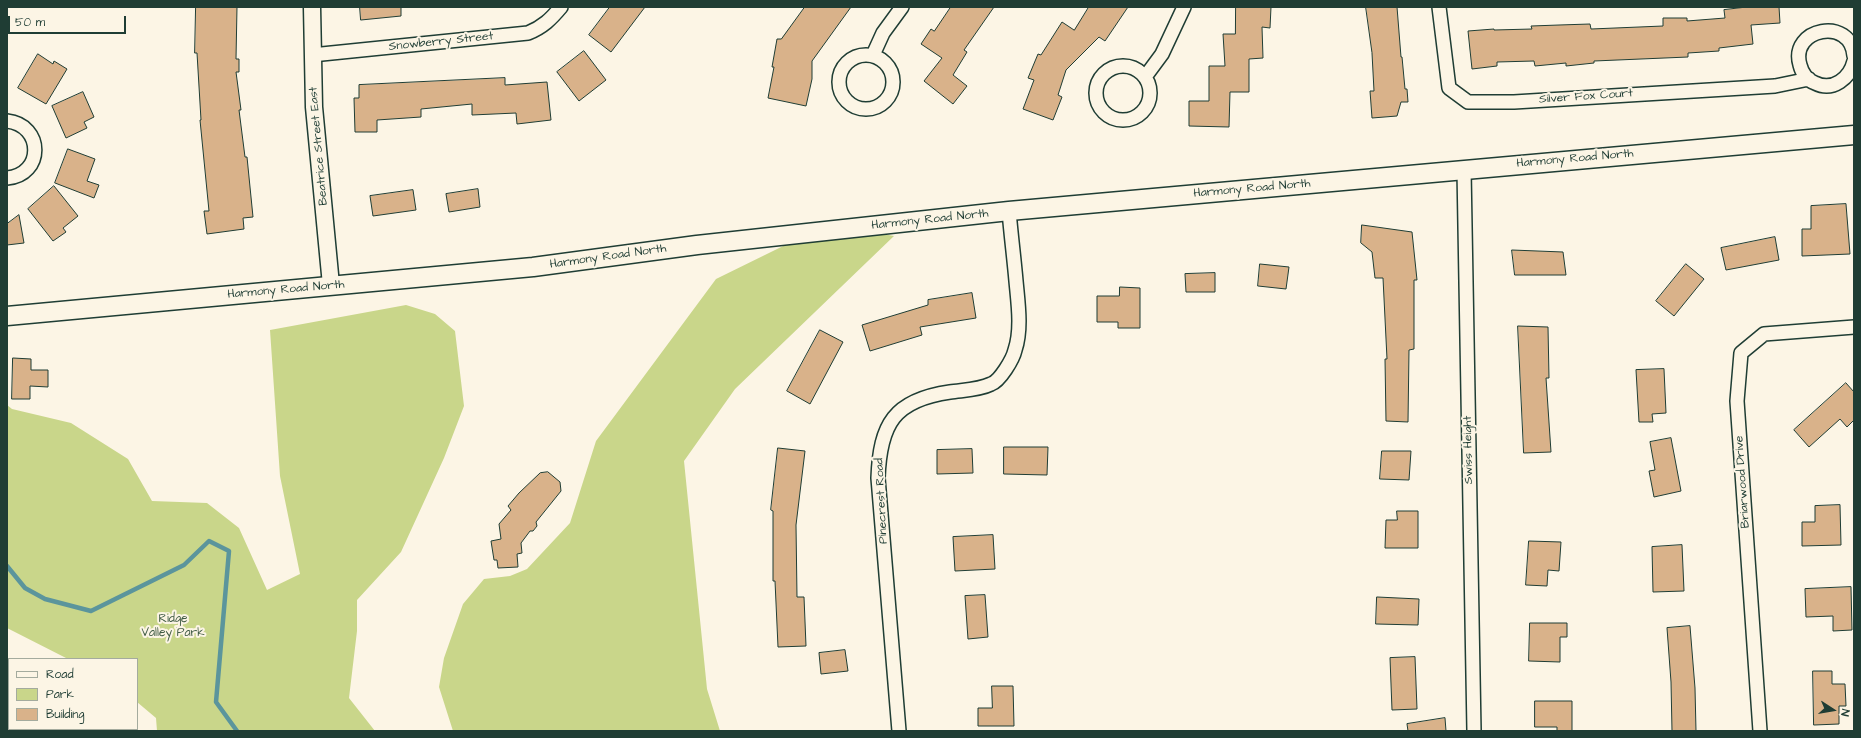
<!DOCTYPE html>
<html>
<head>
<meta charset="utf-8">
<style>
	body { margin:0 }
	#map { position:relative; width:1861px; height:738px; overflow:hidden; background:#fcf5e5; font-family:"Architects Daughter",sans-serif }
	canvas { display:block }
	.frame { position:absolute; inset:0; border:8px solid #1f3d34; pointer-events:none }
	.legend { position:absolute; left:8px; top:658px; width:130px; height:72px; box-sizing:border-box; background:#fcf5e5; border:1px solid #a4ab9e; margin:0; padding:5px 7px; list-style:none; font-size:12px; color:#1f3d34 }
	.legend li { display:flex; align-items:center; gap:8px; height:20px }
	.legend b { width:20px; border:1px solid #a4ab9e }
	.north { position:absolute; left:1813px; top:690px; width:40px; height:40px; -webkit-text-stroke:3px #fcf5e5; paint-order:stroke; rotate:102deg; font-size:11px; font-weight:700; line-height:16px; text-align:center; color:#1f3d34 }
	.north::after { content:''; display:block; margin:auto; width:14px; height:18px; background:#1f3d34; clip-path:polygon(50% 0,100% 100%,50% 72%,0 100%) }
	.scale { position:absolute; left:8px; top:16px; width:118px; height:18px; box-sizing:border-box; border:2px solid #1f3d34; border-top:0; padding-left:5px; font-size:12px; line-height:14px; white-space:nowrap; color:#1f3d34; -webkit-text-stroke:3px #fcf5e5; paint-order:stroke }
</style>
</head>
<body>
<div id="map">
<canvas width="1861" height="738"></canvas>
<div class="frame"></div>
<ul class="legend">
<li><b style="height:5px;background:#fcf5e5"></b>Road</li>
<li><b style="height:11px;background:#c9d68a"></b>Park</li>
<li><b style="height:11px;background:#d9b28a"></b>Building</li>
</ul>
<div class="north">N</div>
<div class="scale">50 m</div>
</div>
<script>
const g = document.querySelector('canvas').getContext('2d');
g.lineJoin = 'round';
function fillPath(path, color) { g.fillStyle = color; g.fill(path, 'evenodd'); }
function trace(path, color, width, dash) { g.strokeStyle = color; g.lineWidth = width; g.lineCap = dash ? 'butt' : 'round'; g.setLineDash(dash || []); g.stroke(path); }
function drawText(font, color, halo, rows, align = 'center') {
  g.font = font + ' "Architects Daughter",sans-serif'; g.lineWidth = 4; g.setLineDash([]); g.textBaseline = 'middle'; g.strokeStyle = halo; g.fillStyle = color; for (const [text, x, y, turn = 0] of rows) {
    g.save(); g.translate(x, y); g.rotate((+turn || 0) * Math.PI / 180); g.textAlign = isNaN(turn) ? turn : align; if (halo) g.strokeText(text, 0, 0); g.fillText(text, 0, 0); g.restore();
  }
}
fillPath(new Path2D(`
	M 828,224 L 894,236 L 735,389 L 684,461 L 707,689 L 720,731 L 453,731 L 439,687 L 444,658 L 463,604 L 484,579 L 510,576 L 527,569 L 570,523 L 596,441 L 716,279 Z
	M 406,305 L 435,314 L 455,331 L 464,406 L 444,458 L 401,552 L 357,600 L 357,631 L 349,698 L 375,731 L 157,731 L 156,718 L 137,702 L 137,659 L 68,659 L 7,628 L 7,405 L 12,409 L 71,423 L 128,459 L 152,501 L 207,503 L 239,528 L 267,590 L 300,574 L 280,476 L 270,330 Z`), '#c9d68a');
trace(new Path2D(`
	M 7,566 L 25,588 L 45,599 L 91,611 L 184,565 L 209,541 L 229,551 L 216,702 L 237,731`), '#5b959c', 4.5);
const building = new Path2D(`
	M 196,7 L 237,7 L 236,59 L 239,59 L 239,72 L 236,72 L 241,110 L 239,110 L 245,157 L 247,157 L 253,217 L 243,218 L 244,229 L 207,234 L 204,211 L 209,211 L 200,120 L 201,120 L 197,53 L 195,53 Z
	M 360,7 L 401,7 L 401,16 L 361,20 Z
	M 610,7 L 645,7 L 611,52 L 589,35 Z
	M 805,7 L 851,7 L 812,61 L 812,79 L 806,106 L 768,98 L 774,67 L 772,67 L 777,39 L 781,39 Z
	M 951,7 L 994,7 L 964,50 L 967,52 L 953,75 L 967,86 L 953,104 L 924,81 L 942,58 L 921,44 L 931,29 L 934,31 Z
	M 1089,7 L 1128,7 L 1105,41 L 1099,37 L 1066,70 L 1058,95 L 1062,97 L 1053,120 L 1023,109 L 1034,80 L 1028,78 L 1038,54 L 1041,55 L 1062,22 L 1074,30 Z
	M 1236,7 L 1271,7 L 1270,28 L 1262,27 L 1263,58 L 1249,59 L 1249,92 L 1230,92 L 1229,127 L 1189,126 L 1189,101 L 1209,101 L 1209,66 L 1225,66 L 1223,34 L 1235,34 Z
	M 1366,7 L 1397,7 L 1401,57 L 1402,57 L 1405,89 L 1407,89 L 1408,102 L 1401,102 L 1397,116 L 1372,118 L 1370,91 L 1374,91 L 1372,53 Z
	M 1747,7 L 1779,7 L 1780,23 L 1751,25 L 1753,44 L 1719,48 L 1719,51 L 1688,53 L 1688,57 L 1594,61 L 1594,63 L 1566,66 L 1566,63 L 1535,66 L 1534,61 L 1497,62 L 1497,66 L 1472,69 L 1468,31 L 1494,29 L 1494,30 L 1532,29 L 1531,26 L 1559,25 L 1590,24 L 1591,29 L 1663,26 L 1663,18 L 1687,18 L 1687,21 L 1725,18 L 1724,10 Z
	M 584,51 L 606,80 L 579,101 L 557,72 Z
	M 38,54 L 53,64 L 54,61 L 67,69 L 46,104 L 18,88 Z
	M 505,78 L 505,85 L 547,82 L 551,120 L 517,124 L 516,113 L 472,115 L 472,104 L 421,109 L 421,117 L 377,120 L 377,132 L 355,132 L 354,98 L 359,98 L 359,85 Z
	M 83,92 L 94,117 L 84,122 L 87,128 L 66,138 L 52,106 Z
	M 68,149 L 95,159 L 87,181 L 99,185 L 94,198 L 55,183 Z
	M 54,186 L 78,216 L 63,228 L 66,232 L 53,241 L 28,209 Z
	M 478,189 L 480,207 L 449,212 L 446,194 Z
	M 413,190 L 416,210 L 373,216 L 370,196 Z
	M 1846,204 L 1850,254 L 1802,256 L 1802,229 L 1811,229 L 1811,206 Z
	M 19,215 L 24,243 L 7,245 L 7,224 Z
	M 1362,225 L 1412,232 L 1417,280 L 1414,280 L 1414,349 L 1409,350 L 1408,422 L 1386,421 L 1385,359 L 1387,359 L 1383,278 L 1375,278 L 1372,252 L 1361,243 Z
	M 1775,237 L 1779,260 L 1726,270 L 1721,248 Z
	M 1512,250 L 1563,252 L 1566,275 L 1515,275 Z
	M 1260,264 L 1289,267 L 1286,289 L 1258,286 Z
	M 1686,264 L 1704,279 L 1674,316 L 1656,301 Z
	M 1215,273 L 1215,292 L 1186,292 L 1185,274 Z
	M 1120,287 L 1140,288 L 1140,328 L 1118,328 L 1118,322 L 1097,322 L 1097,296 L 1119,296 Z
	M 972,293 L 976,318 L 920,327 L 922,335 L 870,351 L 862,325 L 928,305 L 928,300 Z
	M 1518,326 L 1548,327 L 1549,378 L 1546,378 L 1551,452 L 1524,453 Z
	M 820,330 L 843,342 L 810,404 L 787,391 Z
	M 13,358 L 31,359 L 31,370 L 48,370 L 48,387 L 30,386 L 30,399 L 12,399 Z
	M 1664,369 L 1666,413 L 1652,414 L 1653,422 L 1639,422 L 1636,370 Z
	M 1846,383 L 1854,392 L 1854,420 L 1847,427 L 1840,419 L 1809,447 L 1794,430 Z
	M 1671,438 L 1681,491 L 1654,497 L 1649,471 L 1655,470 L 1650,442 Z
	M 1004,447 L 1048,447 L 1047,475 L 1004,474 Z
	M 778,448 L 805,451 L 796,525 L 797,597 L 804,597 L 806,646 L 778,647 L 775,581 L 773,581 L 773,511 L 771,510 Z
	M 972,449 L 973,473 L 937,474 L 937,450 Z
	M 1382,451 L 1411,451 L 1409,480 L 1380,479 Z
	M 548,472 L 560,482 L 561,491 L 536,522 L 537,526 L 533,531 L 530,531 L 521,543 L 522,553 L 517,554 L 518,567 L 498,568 L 497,560 L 494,560 L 491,541 L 501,539 L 499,524 L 511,510 L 508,506 L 519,493 L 540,473 Z
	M 1840,505 L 1841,545 L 1802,546 L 1802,522 L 1815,522 L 1815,506 Z
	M 1397,511 L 1418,511 L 1418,548 L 1385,548 L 1386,520 L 1397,520 Z
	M 993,535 L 995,569 L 955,571 L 953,537 Z
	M 1529,541 L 1561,542 L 1559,571 L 1548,570 L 1547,586 L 1526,585 Z
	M 1682,545 L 1684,591 L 1653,592 L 1652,547 Z
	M 1851,587 L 1852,630 L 1833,631 L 1833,616 L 1806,617 L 1805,589 Z
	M 985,595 L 988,637 L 968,639 L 965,596 Z
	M 1377,597 L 1419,599 L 1418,625 L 1376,624 Z
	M 1530,623 L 1567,623 L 1567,637 L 1560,637 L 1560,662 L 1529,661 Z
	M 1690,626 L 1695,688 L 1696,731 L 1672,731 L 1671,682 L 1667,628 Z
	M 845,650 L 848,671 L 821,674 L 819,653 Z
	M 1415,657 L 1417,709 L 1392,710 L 1390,658 Z
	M 1813,671 L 1832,671 L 1832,684 L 1845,684 L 1846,706 L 1839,706 L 1839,724 L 1814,725 Z
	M 992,686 L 1013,686 L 1014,726 L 978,726 L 978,708 L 992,708 Z
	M 1535,701 L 1572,701 L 1572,731 L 1557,731 L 1557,727 L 1535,727 Z
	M 1445,718 L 1446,731 L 1408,731 L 1407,724 Z`);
fillPath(building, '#d9b28a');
trace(building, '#1f3d34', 1);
const minor = new Path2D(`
	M 1439,7 L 1449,88 L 1468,102 L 1514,102 L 1775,86 L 1809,79
	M839 82a27 27 0 1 1 54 0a27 27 0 1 1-54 0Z
	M 312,55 L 528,33 C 543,27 551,19 561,7
	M 873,55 L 883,33 L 902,7
	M 1854,56 C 1851,16 1789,28 1800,65 C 1802,73 1807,80 1815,83 C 1833,92 1850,78 1854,61
	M1096 93a27 27 0 1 1 54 0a27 27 0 1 1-54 0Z
	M 1145,77 L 1162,54 L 1184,7
	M 7,121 C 44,125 44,175 7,178
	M 1464,170 L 1474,731
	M 899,731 L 878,478 C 880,424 894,400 950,392 C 963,390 979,390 991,384 C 1000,381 1013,359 1015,350 C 1022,329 1018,303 1016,281 C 1014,258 1011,235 1009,211
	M 1760,731 L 1737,401 L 1741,353 L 1764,334 L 1854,327`);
const tertiary = new Path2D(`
	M 312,7 L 314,107 L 331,285`);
const secondary = new Path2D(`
	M 7,316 L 533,267 L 697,245 L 1009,211 L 1854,135`);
trace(minor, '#1f3d34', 16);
trace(tertiary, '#1f3d34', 19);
trace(secondary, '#1f3d34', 21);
trace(minor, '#fcf5e5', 13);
trace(tertiary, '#fcf5e5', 16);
trace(secondary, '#fcf5e5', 18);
drawText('12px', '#1f3d34', '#fcf5e5', [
	["Snowberry Street",441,42,-6],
	["Silver Fox Court",1586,97,-4],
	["Beatrice Street East",319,146,-95],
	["Harmony Road North",1575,159,-5],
	["Harmony Road North",1252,189,-5],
	["Harmony Road North",930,220,-6],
	["Harmony Road North",608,257,-8],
	["Harmony Road North",286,290,-5],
	["Swiss Height",1469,450,-91],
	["Briarwood Drive",1743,482,-94],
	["Pinecrest Road",882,501,-93]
]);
drawText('12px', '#415c45', '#fcf5e5', [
	["Ridge",173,619],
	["Valley Park",173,633]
]);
</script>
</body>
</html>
